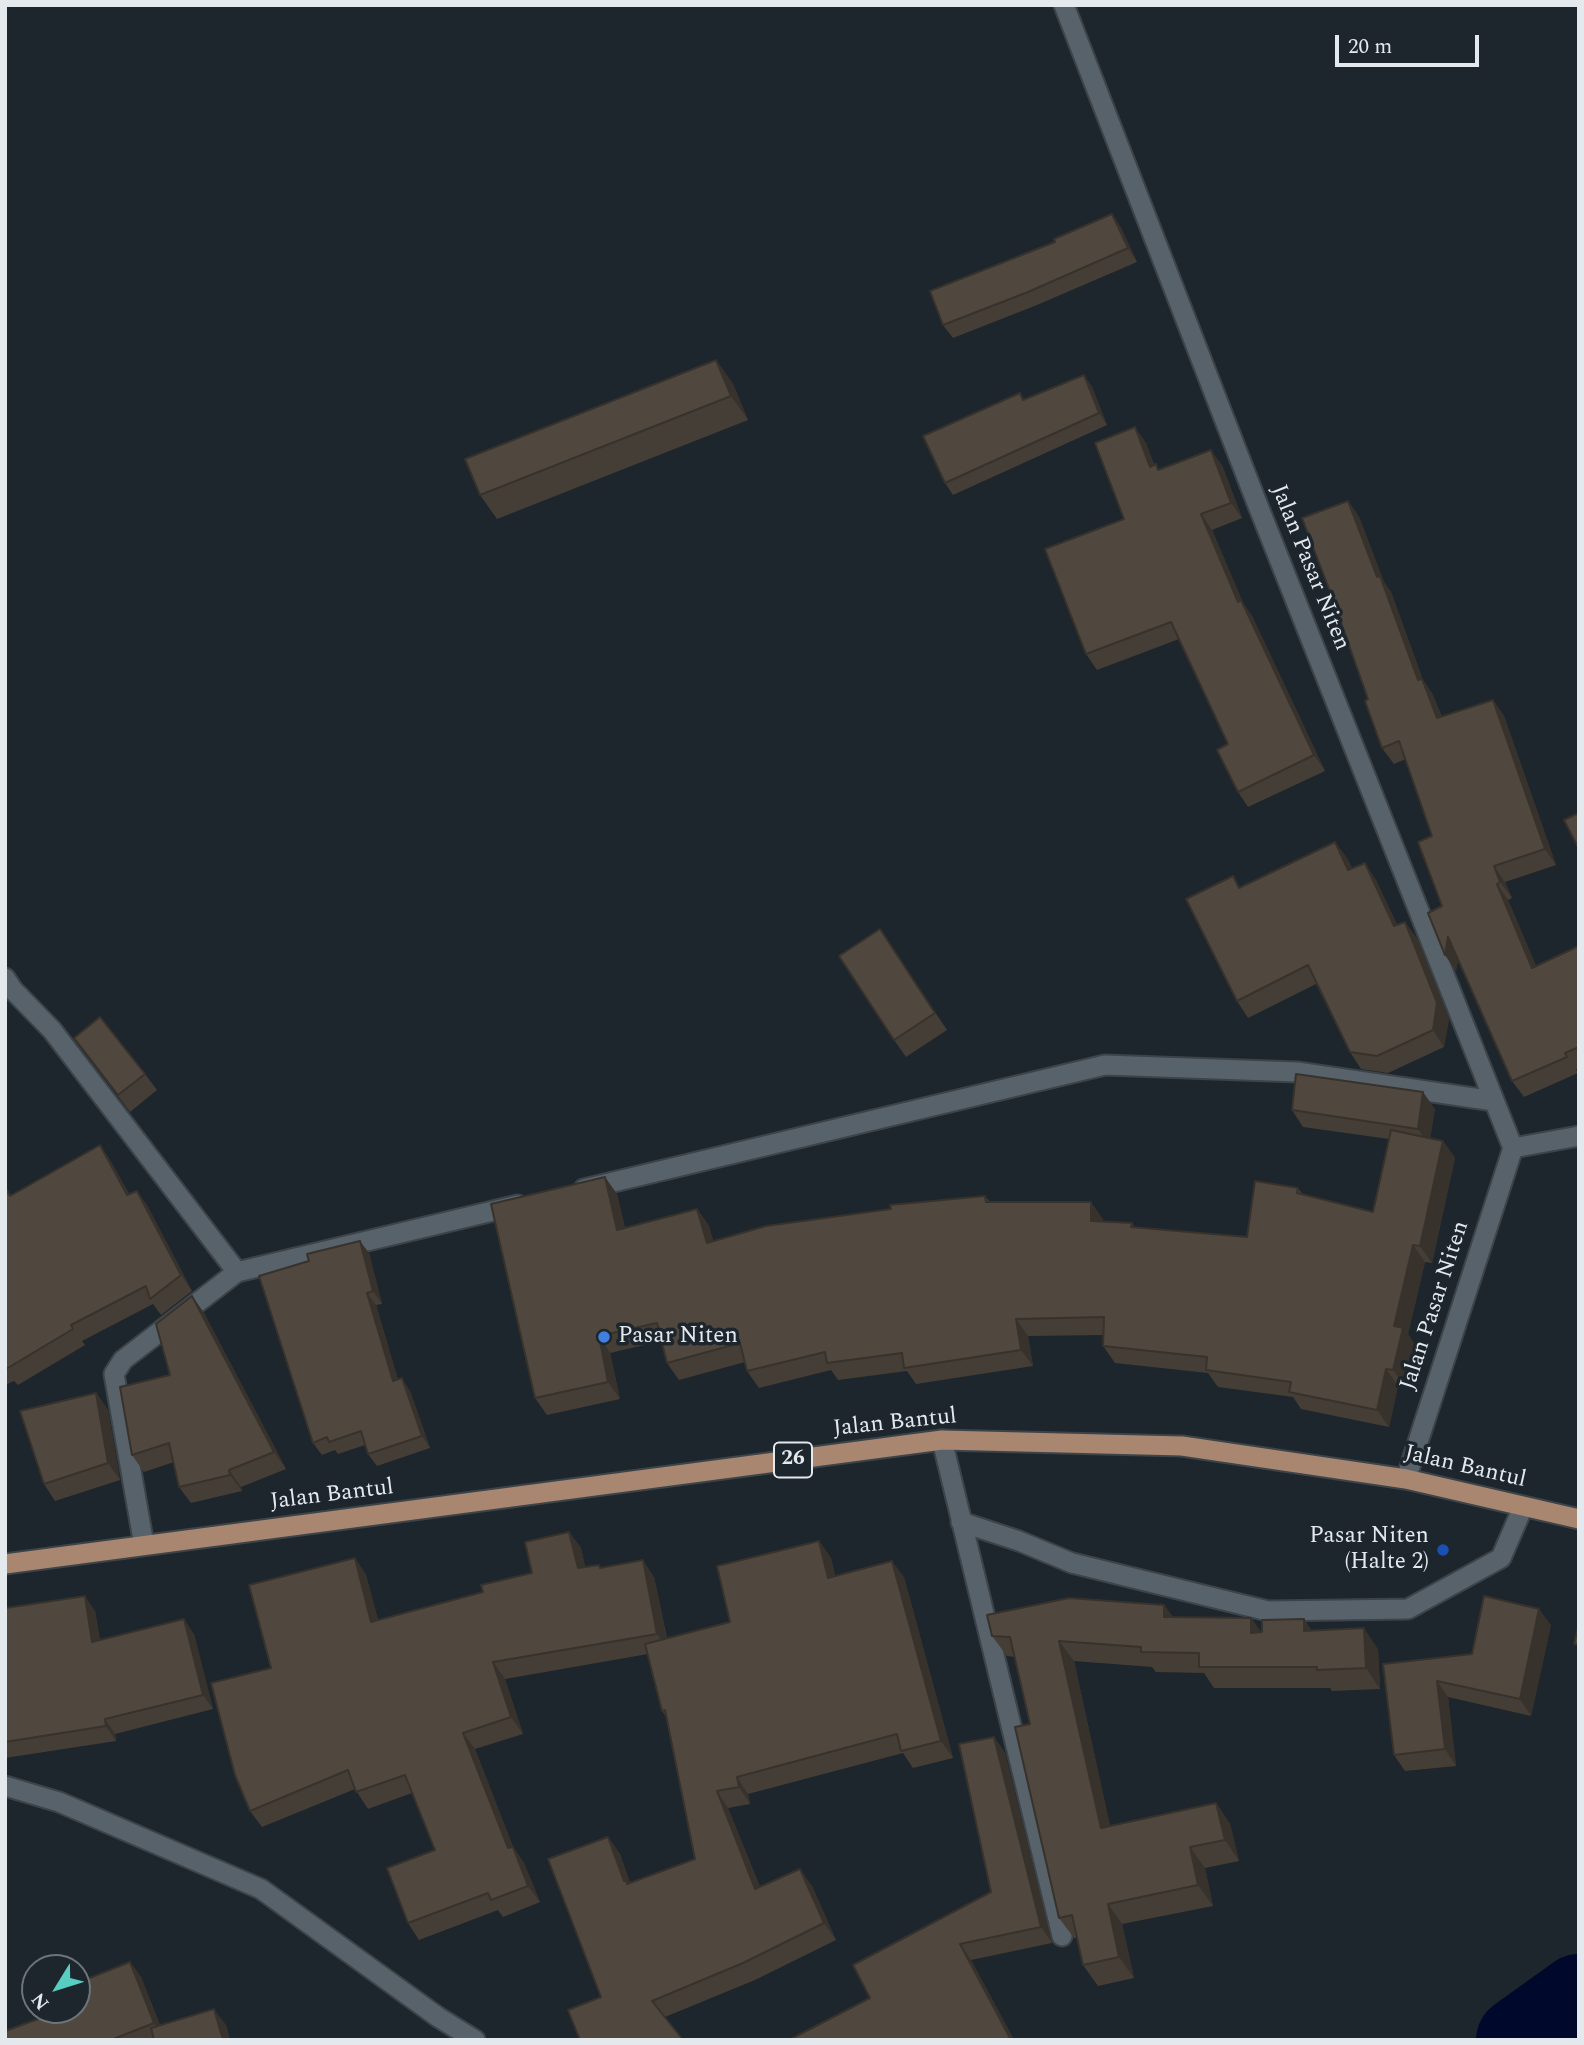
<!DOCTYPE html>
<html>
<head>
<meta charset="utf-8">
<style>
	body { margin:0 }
	#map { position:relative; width:1584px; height:2045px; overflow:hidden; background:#1d262d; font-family:Spectral,serif }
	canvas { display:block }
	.frame { position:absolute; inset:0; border:7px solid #e4e9ee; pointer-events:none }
	.north { position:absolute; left:21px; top:1954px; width:70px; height:70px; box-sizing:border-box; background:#1d262d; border:2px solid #6d747a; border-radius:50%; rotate:232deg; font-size:19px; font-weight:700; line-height:28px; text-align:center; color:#e4e9ee }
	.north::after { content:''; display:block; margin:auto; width:24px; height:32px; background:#57cec1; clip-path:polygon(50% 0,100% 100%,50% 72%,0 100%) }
	.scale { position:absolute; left:1335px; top:35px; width:144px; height:32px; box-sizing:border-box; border:4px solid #e4e9ee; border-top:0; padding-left:9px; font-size:21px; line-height:24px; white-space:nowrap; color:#e4e9ee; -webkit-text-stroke:5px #1d262d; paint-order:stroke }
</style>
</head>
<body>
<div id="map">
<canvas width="1584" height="2045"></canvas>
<div class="frame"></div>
<div class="north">N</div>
<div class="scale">20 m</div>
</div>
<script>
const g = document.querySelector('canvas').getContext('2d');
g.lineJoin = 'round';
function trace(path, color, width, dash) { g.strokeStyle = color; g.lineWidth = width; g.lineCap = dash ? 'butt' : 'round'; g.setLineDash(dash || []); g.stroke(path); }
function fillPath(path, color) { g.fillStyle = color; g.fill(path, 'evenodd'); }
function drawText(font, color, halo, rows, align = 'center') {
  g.font = font + ' Spectral,serif'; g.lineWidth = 7; g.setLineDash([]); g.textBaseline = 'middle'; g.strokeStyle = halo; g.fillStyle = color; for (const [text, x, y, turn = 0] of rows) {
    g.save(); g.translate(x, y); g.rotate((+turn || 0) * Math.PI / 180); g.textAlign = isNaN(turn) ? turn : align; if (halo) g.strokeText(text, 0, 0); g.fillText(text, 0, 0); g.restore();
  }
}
trace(new Path2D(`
	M 1519,2040 L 1579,1997`), '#00092b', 86);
const minor = new Path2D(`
	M 1064,5 L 1253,493 L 1513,1148 L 1406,1479
	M 5,978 L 13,990 L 52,1030 L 237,1272
	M 1513,1148 L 1579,1136
	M 584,1189 L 1105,1065 L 1297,1072 L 1494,1101
	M 942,1440 L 1062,1936
	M 961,1522 L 1019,1541 L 1072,1563 L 1268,1611 L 1408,1609 L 1501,1558 L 1523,1507
	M 144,1545 L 114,1374 L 123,1360 L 237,1272 L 518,1205
	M 5,1786 L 59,1802 L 261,1889 L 438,2017 L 475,2040`);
const primary = new Path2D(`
	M 5,1564 L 942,1440 L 1182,1446 L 1406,1479 L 1579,1519`);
trace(minor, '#3c4349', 23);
trace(primary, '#3c4349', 23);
trace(minor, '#58626a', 19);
trace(primary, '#a88670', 19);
fillPath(new Path2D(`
	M 1112,214 L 1121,228 L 1137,262 L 1037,305 L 953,338 L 943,325 L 1055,242 Z
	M 716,360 L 733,384 L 748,420 L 497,519 L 480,495 Z
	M 1084,375 L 1092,387 L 1107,425 L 953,495 L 945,483 L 1024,400 Z
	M 1146,443 L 1154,465 L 1160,470 L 1222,465 L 1242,518 L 1212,530 L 1243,603 L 1252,616 L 1325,771 L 1248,807 L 1238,792 L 1228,744 L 1179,639 L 1097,670 L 1086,654 Z
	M 1348,501 L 1359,517 L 1384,582 L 1391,592 L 1423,680 L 1433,695 L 1442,717 L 1493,700 L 1504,716 L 1556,865 L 1505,882 L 1512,898 L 1508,900 L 1536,966 L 1579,946 L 1579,1068 L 1576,1069 L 1578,1073 L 1524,1097 L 1512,1081 L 1458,960 L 1456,971 L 1442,906 L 1432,836 L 1406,759 L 1394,764 L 1382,748 L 1368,699 Z
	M 1347,858 L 1352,868 L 1376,880 L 1397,925 L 1417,938 L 1449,1019 L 1444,1047 L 1388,1073 L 1361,1069 L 1350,1052 L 1316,984 L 1248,1018 L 1237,1001 L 1241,887 Z
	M 891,946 L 947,1030 L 906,1057 L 894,1040 Z
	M 74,1038 L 145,1074 L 157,1090 L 130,1112 Z
	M 1435,1109 L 1430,1138 L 1443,1141 L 1455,1158 L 1432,1263 L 1425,1262 L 1408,1334 L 1415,1345 L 1405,1387 L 1398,1386 L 1389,1427 L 1301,1409 L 1293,1397 L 1218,1387 L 1208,1373 L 1115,1363 L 1103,1346 L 1104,1335 L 1028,1336 L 1033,1366 L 916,1384 L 907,1371 L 838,1380 L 831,1370 L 759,1388 L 747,1371 L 745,1362 L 679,1380 L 667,1363 L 662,1341 L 610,1353 L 620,1399 L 547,1415 L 535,1398 L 617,1194 L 625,1228 L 697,1209 L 709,1226 L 713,1241 L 985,1196 L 990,1202 L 1103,1219 L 1103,1222 L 1132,1223 L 1134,1227 L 1247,1237 L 1298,1188 L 1303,1195 L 1373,1212 L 1389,1139 L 1303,1127 L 1292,1110 Z
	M 100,1145 L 111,1162 L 129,1194 L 137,1191 L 148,1207 L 192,1291 L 161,1315 L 153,1304 L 82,1341 L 85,1345 L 18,1385 L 14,1381 L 5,1385 L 5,1186 L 11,1195 Z
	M 369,1253 L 382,1304 L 376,1305 L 398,1380 L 410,1391 L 430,1448 L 377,1466 L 368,1454 L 365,1445 L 338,1454 L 335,1450 L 322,1455 L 313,1443 Z
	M 192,1296 L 204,1313 L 286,1469 L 241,1487 L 242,1491 L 191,1503 L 179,1487 L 174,1462 L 144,1472 L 132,1455 L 170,1375 Z
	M 96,1393 L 108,1410 L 120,1480 L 55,1501 L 44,1484 Z
	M 569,1532 L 581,1548 L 585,1567 L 599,1565 L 601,1568 L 654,1577 L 667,1638 L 730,1622 L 819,1541 L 831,1558 L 835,1576 L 904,1577 L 953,1758 L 913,1768 L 903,1753 L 748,1794 L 750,1804 L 728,1808 L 760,1887 L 812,1886 L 836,1940 L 755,1980 L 665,2017 L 601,1997 L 608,1837 L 620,1854 L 630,1883 L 695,1859 L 666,1717 L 662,1711 L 648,1654 L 505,1679 L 523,1734 L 475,1749 L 513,1847 L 524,1863 L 540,1902 L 503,1917 L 498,1910 L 419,1940 L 408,1923 L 435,1850 L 412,1793 L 368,1809 L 355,1789 L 262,1827 L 250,1811 L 271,1668 L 355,1558 L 366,1575 L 378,1620 L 483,1592 L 532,1573 Z
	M 5,1604 L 8,1608 L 95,1611 L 100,1640 L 194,1634 L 213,1709 L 115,1734 L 116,1741 L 5,1758 Z
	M 1164,1605 L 1173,1617 L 1251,1618 L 1261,1632 L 1304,1619 L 1311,1630 L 1378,1649 L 1380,1689 L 1332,1691 L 1330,1688 L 1214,1688 L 1204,1673 L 1156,1672 L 1152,1667 L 1074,1661 L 1110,1826 L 1216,1803 L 1230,1824 L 1239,1861 L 1205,1868 L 1213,1906 L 1122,1924 L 1134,1978 L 1098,1986 L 1083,1965 L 1077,1938 L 1074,1938 L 1059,1918 L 1030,1724 L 1015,1657 L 1007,1656 L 992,1636 Z
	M 1551,1625 L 1531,1716 L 1448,1697 L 1456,1766 L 1405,1771 L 1394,1755 L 1383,1664 L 1472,1654 Z
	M 994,1737 L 1005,1753 L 1052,1943 L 971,1960 L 1014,2040 L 789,2040 L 870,1998 L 991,1892 Z
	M 130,1962 L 141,1977 L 160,2025 L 226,2025 L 230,2040 L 5,2040 L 84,2003 Z`), '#453e36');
fillPath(new Path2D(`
	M 1112,214 L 1121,228 L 1137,262 L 1128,248 Z
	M 716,360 L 733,384 L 748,420 L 731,396 Z
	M 1084,375 L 1092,387 L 1107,425 L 1099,413 Z
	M 1135,427 L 1146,443 L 1161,482 L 1150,467 Z
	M 1211,450 L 1222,465 L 1242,518 L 1231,503 Z
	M 1348,501 L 1359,517 L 1384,582 L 1391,592 L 1423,680 L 1433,695 L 1448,735 L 1437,718 L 1418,680 Z
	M 1201,514 L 1212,530 L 1243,603 L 1252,616 L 1325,771 L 1314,755 L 1238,602 Z
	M 1493,700 L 1504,716 L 1556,865 L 1545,849 Z
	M 1335,842 L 1347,858 L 1360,886 L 1348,870 Z
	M 1365,863 L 1376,880 L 1406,943 L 1394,926 Z
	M 1494,866 L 1505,882 L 1512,898 L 1500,882 Z
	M 1497,884 L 1508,900 L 1544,984 L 1532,968 Z
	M 1405,922 L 1417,938 L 1449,1019 L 1444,1047 L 1433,1030 Z
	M 1448,937 L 1459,953 L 1456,971 L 1445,955 Z
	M 1423,1092 L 1435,1109 L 1429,1145 L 1418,1129 Z
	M 1443,1141 L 1455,1158 L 1432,1263 L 1420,1246 Z
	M 100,1145 L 111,1162 L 139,1211 L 127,1195 Z
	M 605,1177 L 617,1194 L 629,1247 L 617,1230 Z
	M 137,1191 L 148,1207 L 192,1291 L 181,1275 Z
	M 1091,1202 L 1103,1219 L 1103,1238 L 1091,1221 Z
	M 697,1209 L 709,1226 L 719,1260 L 707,1243 Z
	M 360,1241 L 369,1253 L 382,1304 L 373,1291 Z
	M 1413,1245 L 1425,1262 L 1408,1334 L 1415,1345 L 1405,1387 L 1393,1370 L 1394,1326 Z
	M 367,1293 L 376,1305 L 402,1393 L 393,1381 Z
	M 192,1296 L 204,1313 L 286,1469 L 274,1452 Z
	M 1016,1319 L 1028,1336 L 1033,1366 L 1021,1350 Z
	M 599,1336 L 610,1353 L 620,1399 L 608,1382 Z
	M 1386,1369 L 1398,1386 L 1389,1427 L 1377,1410 Z
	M 402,1378 L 410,1391 L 430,1448 L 422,1436 Z
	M 96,1393 L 108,1410 L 120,1480 L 108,1463 Z
	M 229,1470 L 241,1487 L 242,1491 L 230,1475 Z
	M 569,1532 L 581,1548 L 589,1585 L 578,1568 Z
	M 819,1541 L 831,1558 L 840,1595 L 828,1578 Z
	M 355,1558 L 366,1575 L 383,1638 L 371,1622 Z
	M 643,1560 L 654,1577 L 669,1651 L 657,1634 Z
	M 892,1561 L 904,1577 L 953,1758 L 941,1741 Z
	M 85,1596 L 95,1611 L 102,1657 L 92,1642 Z
	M 1164,1605 L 1179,1625 L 1164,1617 Z
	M 1539,1609 L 1551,1625 L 1531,1716 L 1520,1699 Z
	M 1251,1618 L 1266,1639 L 1251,1633 Z
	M 184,1619 L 194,1634 L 213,1709 L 203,1695 Z
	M 1304,1619 L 1318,1640 L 1304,1631 Z
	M 1364,1628 L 1378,1649 L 1380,1689 L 1366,1668 Z
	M 1059,1641 L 1074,1661 L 1115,1849 L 1101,1828 Z
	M 493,1662 L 505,1679 L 523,1734 L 511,1717 Z
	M 1437,1681 L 1448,1697 L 1456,1766 L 1445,1749 Z
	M 105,1719 L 115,1734 L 116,1741 L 106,1726 Z
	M 463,1733 L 475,1749 L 520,1865 L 508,1848 Z
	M 994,1737 L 1005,1753 L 1052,1943 L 1041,1927 Z
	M 737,1777 L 748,1794 L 750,1804 L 739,1787 Z
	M 717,1791 L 728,1808 L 767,1906 L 755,1889 Z
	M 1216,1803 L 1230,1824 L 1239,1861 L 1225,1840 Z
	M 608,1837 L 620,1854 L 633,1891 L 624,1881 Z
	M 513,1847 L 524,1863 L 540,1902 L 528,1886 Z
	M 1190,1847 L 1205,1868 L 1213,1906 L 1198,1885 Z
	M 800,1869 L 812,1886 L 836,1940 L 824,1923 Z
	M 1108,1904 L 1122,1924 L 1134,1978 L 1119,1957 Z
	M 960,1944 L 971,1960 L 1014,2040 L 1011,2040 Z
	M 130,1962 L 141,1977 L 165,2038 L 154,2023 Z
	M 214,2009 L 226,2025 L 230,2040 L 223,2040 Z`), '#38322c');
const building = new Path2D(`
	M 1112,214 L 1128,248 L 1028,292 L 943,325 L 930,291 L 1055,242 L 1054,239 Z
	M 716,360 L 731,396 L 480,495 L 465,459 Z
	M 1084,375 L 1099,413 L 945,483 L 923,436 L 1020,393 L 1023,400 Z
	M 1135,427 L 1150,467 L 1156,464 L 1158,470 L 1211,450 L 1231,503 L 1201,514 L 1238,602 L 1241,600 L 1314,755 L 1238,792 L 1217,750 L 1228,744 L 1171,622 L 1086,654 L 1045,549 L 1124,519 L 1095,443 Z
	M 1348,501 L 1377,577 L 1380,576 L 1418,680 L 1422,679 L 1437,718 L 1493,700 L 1545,849 L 1494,866 L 1500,882 L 1497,884 L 1532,968 L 1579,946 L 1579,1047 L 1565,1053 L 1567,1057 L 1512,1081 L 1448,937 L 1445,955 L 1428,913 L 1442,906 L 1418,842 L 1432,836 L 1399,741 L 1382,748 L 1365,701 L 1368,699 L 1331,594 L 1302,518 Z
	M 1579,813 L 1579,849 L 1564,820 Z
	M 1335,842 L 1348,870 L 1365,863 L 1394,926 L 1405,922 L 1437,1003 L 1433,1030 L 1377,1056 L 1350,1052 L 1308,965 L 1237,1001 L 1186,899 L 1233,876 L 1239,888 Z
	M 880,929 L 935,1013 L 894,1040 L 839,956 Z
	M 100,1017 L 145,1074 L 118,1095 L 74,1038 Z
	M 1296,1074 L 1423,1092 L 1418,1129 L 1292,1110 Z
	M 1391,1130 L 1443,1141 L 1420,1246 L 1413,1245 L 1394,1326 L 1403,1328 L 1393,1370 L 1386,1369 L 1377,1410 L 1289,1392 L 1291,1382 L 1206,1370 L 1207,1357 L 1103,1346 L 1104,1317 L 1016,1319 L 1021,1350 L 904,1368 L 902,1353 L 827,1363 L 825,1352 L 747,1371 L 740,1343 L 667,1363 L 657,1323 L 599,1336 L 608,1382 L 535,1398 L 491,1204 L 605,1177 L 617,1230 L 697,1209 L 707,1243 L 766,1226 L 891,1209 L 890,1205 L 985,1196 L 986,1202 L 1091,1202 L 1091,1221 L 1132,1223 L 1131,1227 L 1247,1237 L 1255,1181 L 1298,1188 L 1297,1193 L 1373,1212 Z
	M 100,1145 L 127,1195 L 137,1191 L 181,1275 L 150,1299 L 146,1286 L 71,1325 L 73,1329 L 6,1369 L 5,1366 L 5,1188 L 10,1196 Z
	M 360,1241 L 373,1291 L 367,1293 L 393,1381 L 402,1378 L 422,1436 L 368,1454 L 361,1431 L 329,1442 L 327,1437 L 313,1443 L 259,1276 L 309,1261 L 307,1254 Z
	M 192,1296 L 274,1452 L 229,1470 L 230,1475 L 179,1487 L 169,1443 L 132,1455 L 120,1387 L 170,1375 L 156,1324 Z
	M 96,1393 L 108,1463 L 44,1484 L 20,1411 Z
	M 569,1532 L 578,1568 L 599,1565 L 600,1568 L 643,1560 L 657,1634 L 493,1662 L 511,1717 L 463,1733 L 508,1848 L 513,1847 L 528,1886 L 491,1900 L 488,1893 L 408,1923 L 387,1868 L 435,1850 L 405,1775 L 356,1792 L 348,1770 L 250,1811 L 235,1775 L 211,1683 L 271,1668 L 249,1585 L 355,1558 L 371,1622 L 483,1592 L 481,1585 L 532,1573 L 525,1542 Z
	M 819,1541 L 828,1578 L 892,1561 L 941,1741 L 901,1751 L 897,1734 L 737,1777 L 739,1787 L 717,1791 L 755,1889 L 800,1869 L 824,1923 L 743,1963 L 652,2001 L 683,2040 L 580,2040 L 568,2010 L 601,1997 L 548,1859 L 608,1837 L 624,1881 L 626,1880 L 627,1884 L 695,1859 L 665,1710 L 662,1711 L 645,1644 L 730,1622 L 717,1566 Z
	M 85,1596 L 92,1642 L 184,1619 L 203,1695 L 105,1719 L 106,1726 L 5,1742 L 5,1606 L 6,1608 Z
	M 1484,1596 L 1539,1609 L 1520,1699 L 1437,1681 L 1445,1749 L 1394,1755 L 1383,1664 L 1472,1654 Z
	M 1069,1598 L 1164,1605 L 1164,1617 L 1251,1618 L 1251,1633 L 1262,1632 L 1262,1620 L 1304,1619 L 1304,1631 L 1364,1628 L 1366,1668 L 1317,1670 L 1317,1667 L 1199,1667 L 1199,1653 L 1141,1652 L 1141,1647 L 1059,1641 L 1101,1828 L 1216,1803 L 1225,1840 L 1190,1847 L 1198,1885 L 1108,1904 L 1119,1957 L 1083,1965 L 1072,1915 L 1059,1918 L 1015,1727 L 1030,1724 L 1010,1637 L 992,1636 L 987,1615 Z
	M 1579,1624 L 1579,1645 L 1574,1644 Z
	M 994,1737 L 1041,1927 L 960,1944 L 1011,2040 L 789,2040 L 870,1998 L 853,1965 L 991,1892 L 959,1744 Z
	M 130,1962 L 154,2023 L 111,2040 L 5,2040 L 5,2031 L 63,2010 L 77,2010 L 77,2005 L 84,2003 L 77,1983 Z
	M 214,2009 L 223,2040 L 154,2040 L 151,2028 Z`);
fillPath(building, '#50483f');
trace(building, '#38322c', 2);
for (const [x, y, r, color] of [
	[604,1337,7,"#3f7fe0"],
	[1443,1550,7,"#1a4fb4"]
]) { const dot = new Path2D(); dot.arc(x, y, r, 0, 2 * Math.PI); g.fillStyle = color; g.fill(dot); trace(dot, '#1d262d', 2.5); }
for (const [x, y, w] of [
	[793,1460,38]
]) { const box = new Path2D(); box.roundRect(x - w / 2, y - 17.5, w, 35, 5); g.fillStyle = '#1d262d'; g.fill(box); trace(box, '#e4e9ee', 2); }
drawText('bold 21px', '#e4e9ee', null, [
	["26",793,1460]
]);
drawText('23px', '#e4e9ee', '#1d262d', [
	["Jalan Pasar Niten",1309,568,68],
	["Jalan Pasar Niten",1436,1306,-72],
	["Jalan Bantul",895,1424,-6],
	["Jalan Bantul",1465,1468,13],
	["Jalan Bantul",332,1496,-7]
]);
drawText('23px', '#e4e9ee', '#1d262d', [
	["Pasar Niten",618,1337],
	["Pasar Niten",1429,1537,"right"],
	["(Halte 2)",1429,1563,"right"]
], 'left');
</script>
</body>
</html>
